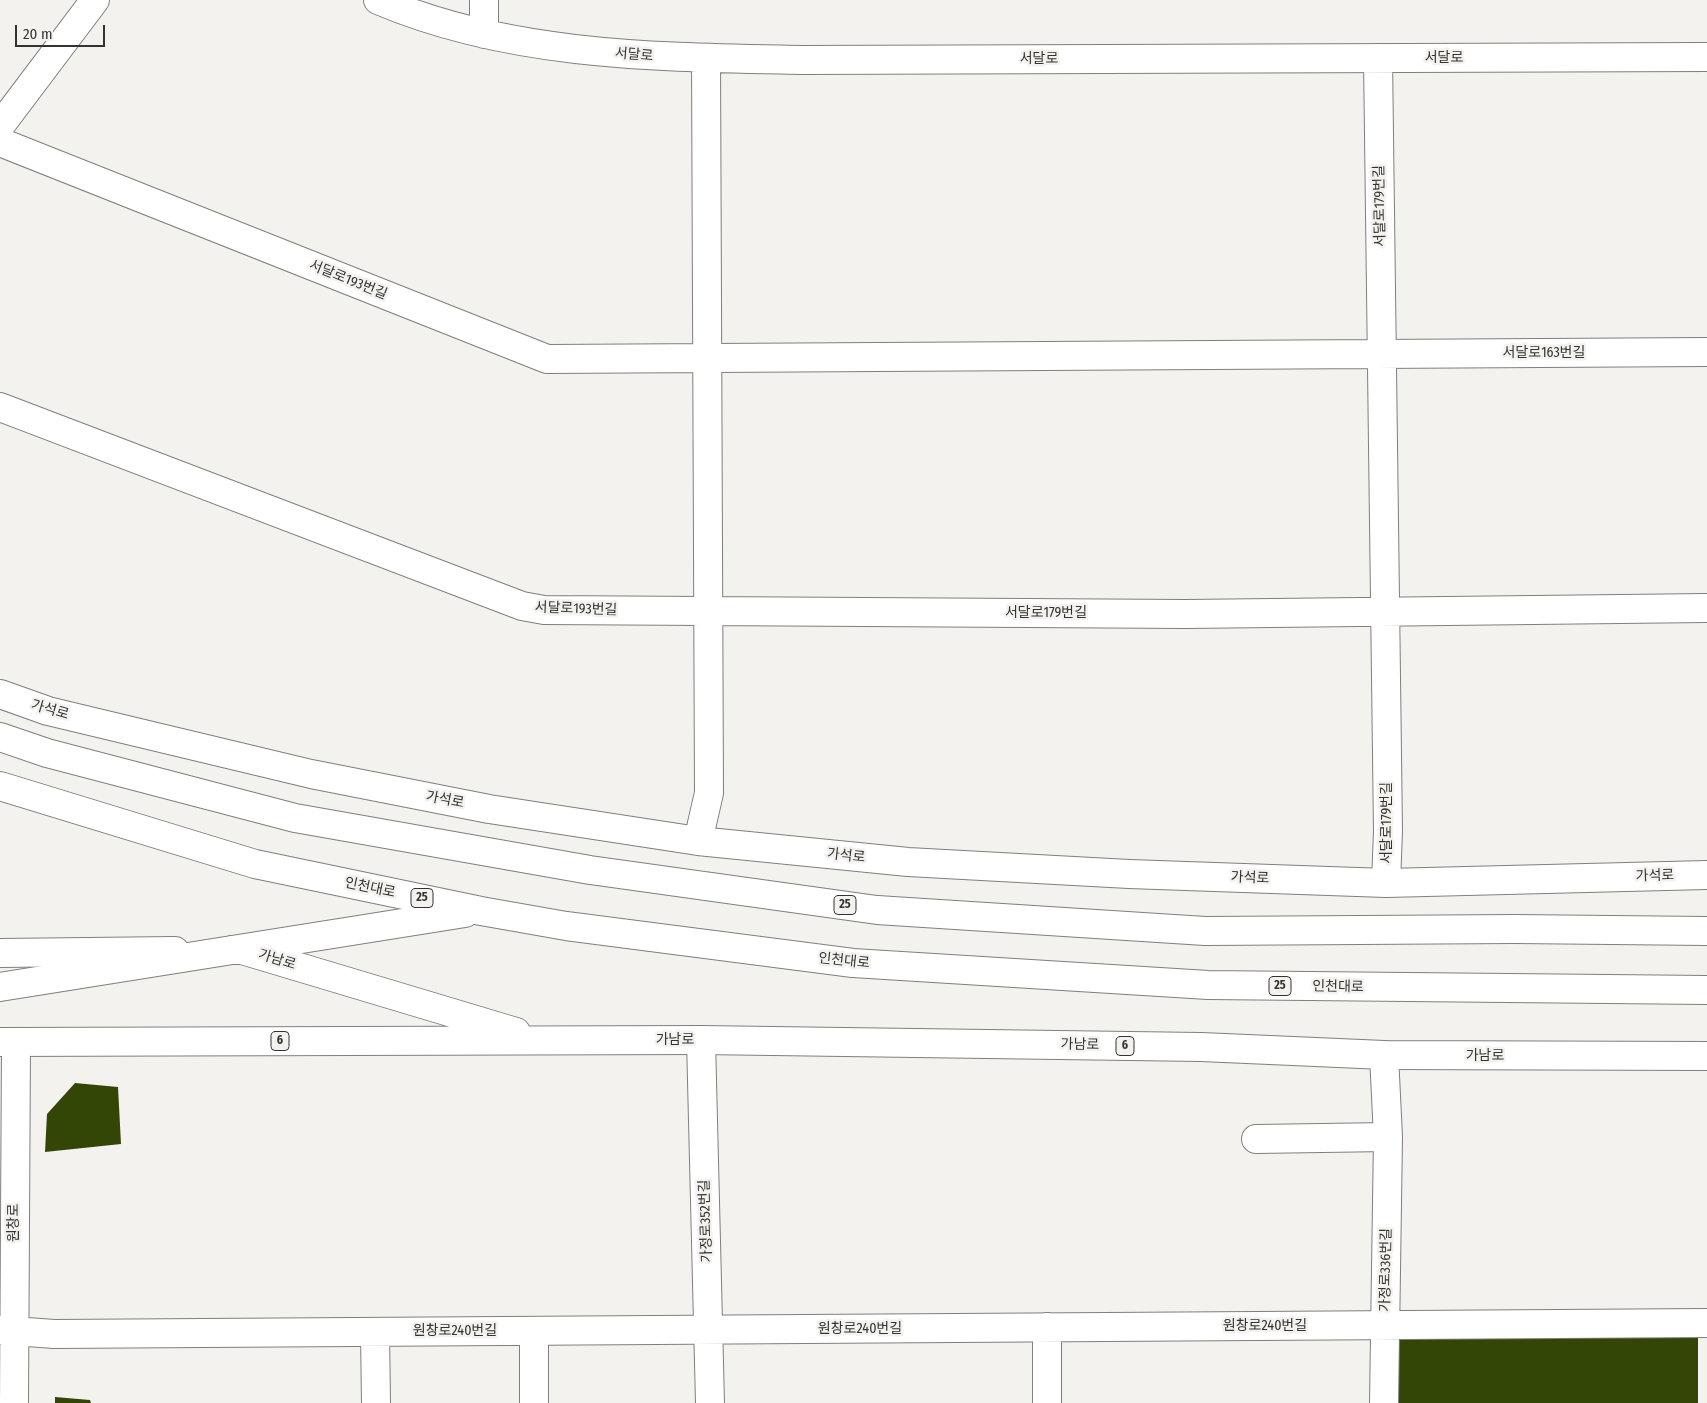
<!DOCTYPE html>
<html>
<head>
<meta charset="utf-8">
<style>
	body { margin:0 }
	#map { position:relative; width:1707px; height:1403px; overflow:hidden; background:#f3f2ee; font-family:"Fira Sans Condensed",sans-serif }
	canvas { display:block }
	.scale { position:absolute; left:15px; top:25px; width:90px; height:22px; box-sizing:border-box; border:2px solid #333331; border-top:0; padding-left:6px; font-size:15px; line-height:18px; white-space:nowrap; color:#333331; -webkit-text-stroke:4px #f3f2ee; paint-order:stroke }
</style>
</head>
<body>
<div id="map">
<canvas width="1707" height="1403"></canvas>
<div class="scale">20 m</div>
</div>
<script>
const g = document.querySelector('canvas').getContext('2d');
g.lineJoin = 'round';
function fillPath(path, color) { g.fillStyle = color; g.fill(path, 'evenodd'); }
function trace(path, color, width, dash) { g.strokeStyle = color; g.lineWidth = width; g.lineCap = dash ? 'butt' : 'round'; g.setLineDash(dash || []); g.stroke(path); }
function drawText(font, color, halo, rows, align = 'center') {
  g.font = font + ' "Fira Sans Condensed","Noto Sans KR",sans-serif'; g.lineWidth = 5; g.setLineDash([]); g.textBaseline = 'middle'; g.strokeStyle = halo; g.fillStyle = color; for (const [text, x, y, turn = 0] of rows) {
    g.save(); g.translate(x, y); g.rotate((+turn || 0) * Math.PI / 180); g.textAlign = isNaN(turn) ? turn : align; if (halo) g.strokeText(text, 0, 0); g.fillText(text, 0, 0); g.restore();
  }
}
fillPath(new Path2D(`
	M 75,1083 L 118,1087 L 121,1144 L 45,1152 L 47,1114 Z
	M 1698,1331 L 1698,1403 L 1399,1403 L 1399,1333 Z
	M 55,1397 L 90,1400 L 91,1403 L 55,1403 Z`), '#334606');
const minor = new Path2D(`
	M 378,0 C 512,57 660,57 803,60 L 1707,57
	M 484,0 L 484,34
	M 1378,58 L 1388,831 L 1386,883
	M 0,126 L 95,0
	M 0,142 L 547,359 L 1707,352
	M 0,407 L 522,606 L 544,610 L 1186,614 L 1707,608
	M 0,694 L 48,711 L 311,774 L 489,809 L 698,841 L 908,862 L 1129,874 L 1386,883 L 1707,875
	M 698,841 L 709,793 L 706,58
	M 701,1040 L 710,1403
	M 1256,1139 L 1388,1137
	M 1047,1327 L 1047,1403
	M 0,1330 L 54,1334 L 1707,1323
	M 534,1331 L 534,1403
	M 375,1332 L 376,1403
	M 14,1403 L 16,1043
	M 1384,1403 L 1388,1137 L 1384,1055`);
const major = new Path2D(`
	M 233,950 L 242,950 L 516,1032
	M 0,953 L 175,951
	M 0,1042 L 701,1040 L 1201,1047 L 1384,1055 L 1707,1056`);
const highway = new Path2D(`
	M 0,737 L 47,753 L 295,818 L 590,870 L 877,910 L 1205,931 L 1515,929 L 1707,931
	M 0,786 L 255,864 L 481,911 L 566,926 L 853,963 L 1208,985 L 1707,990
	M 0,987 L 465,913`);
trace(minor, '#7f7f7b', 30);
trace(major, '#7f7f7b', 30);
trace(highway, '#7f7f7b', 30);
trace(minor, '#fff', 28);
trace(major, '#fff', 28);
trace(highway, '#fff', 28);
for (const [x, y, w] of [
	[422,898,22],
	[845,905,22],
	[1280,986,22],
	[280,1041,18],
	[1125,1046,18]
]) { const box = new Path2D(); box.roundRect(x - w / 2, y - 9.5, w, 19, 4); g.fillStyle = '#f3f2ee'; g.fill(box); trace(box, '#333331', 1); }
drawText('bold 12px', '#333331', null, [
	["25",422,898],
	["25",845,905],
	["25",1280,986],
	["6",280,1041],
	["6",1125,1046]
]);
drawText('14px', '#333331', '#f3f2ee', [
	["서달로",634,55,5],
	["서달로",1444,58],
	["서달로",1039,59],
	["서달로179번길",1380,206,-91],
	["서달로193번길",348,280,22],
	["서달로163번길",1544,353],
	["서달로193번길",576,609,2],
	["서달로179번길",1046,613],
	["가석로",50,710,16],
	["가석로",445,800,11],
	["서달로179번길",1387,823,-90],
	["가석로",846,856,6],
	["가석로",1655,876,-2],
	["가석로",1250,878,2],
	["인천대로",370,888,12],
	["가남로",277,960,17],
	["인천대로",844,961,6],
	["인천대로",1338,987,1],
	["가남로",675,1040],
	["가남로",1080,1045,1],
	["가남로",1485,1056],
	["가정로352번길",706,1221,-92],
	["원창로",14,1223,-90],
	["가정로336번길",1386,1270,-89],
	["원창로240번길",1265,1326],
	["원창로240번길",860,1329],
	["원창로240번길",455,1331]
]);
</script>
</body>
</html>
